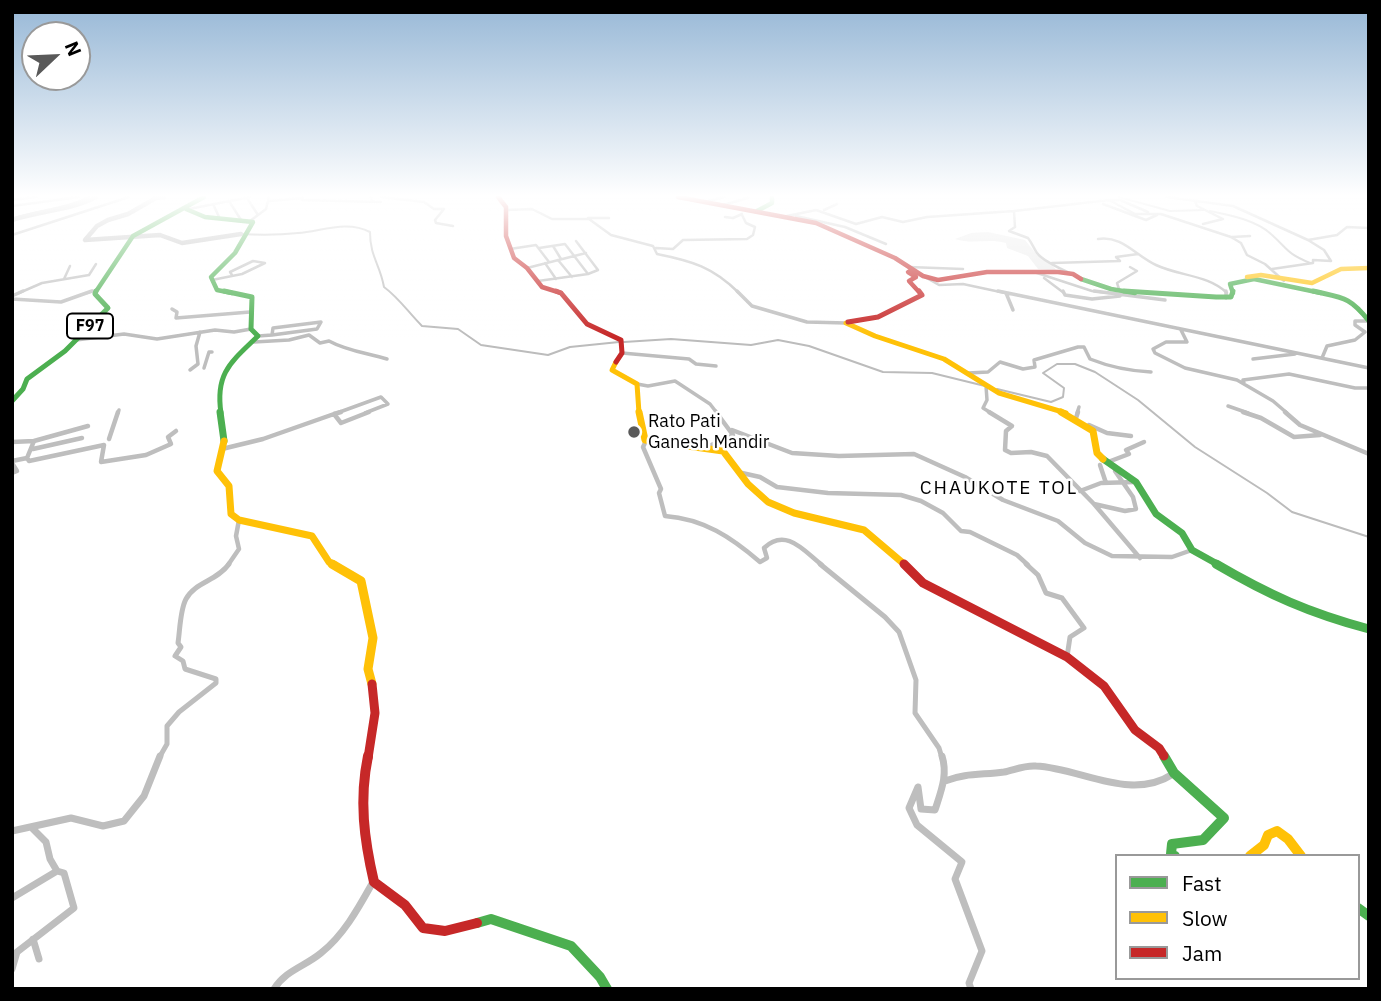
<!DOCTYPE html>
<html>
<head>
<meta charset="utf-8">
<style>
	body { margin:0 }
	#map { position:relative; width:1381px; height:1001px; overflow:hidden; background:#fff; font-family:"IBM Plex Sans",sans-serif }
	canvas { display:block }
	.frame { position:absolute; inset:0; border:14px solid #000; pointer-events:none }
	.legend { position:absolute; left:1115px; top:854px; width:245px; height:126px; box-sizing:border-box; background:#fff; border:2px solid #999; margin:0; padding:9px 12px; list-style:none; font-size:21px; color:#000 }
	.legend li { display:flex; align-items:center; gap:14px; height:35px }
	.legend b { width:35px; border:2px solid #999 }
	.north { position:absolute; left:21px; top:21px; width:70px; height:70px; box-sizing:border-box; background:#fff; border:2px solid #999; border-radius:50%; rotate:67deg; font-size:19px; font-weight:700; line-height:28px; text-align:center; color:#000 }
	.north::after { content:''; display:block; margin:auto; width:24px; height:32px; background:#595959; clip-path:polygon(50% 0,100% 100%,50% 72%,0 100%) }
</style>
</head>
<body>
<div id="map">
<canvas width="1381" height="1001"></canvas>
<div class="frame"></div>
<ul class="legend">
<li><b style="height:9px;background:#4caf50"></b>Fast</li>
<li><b style="height:9px;background:#ffc107"></b>Slow</li>
<li><b style="height:9px;background:#c62828"></b>Jam</li>
</ul>
<div class="north">N</div>
</div>
<script>
const g = document.querySelector('canvas').getContext('2d');
g.lineJoin = 'round';
function fillPath(path, color) { g.fillStyle = color; g.fill(path, 'evenodd'); }
function trace(path, color, width, dash) { g.strokeStyle = color; g.lineWidth = width; g.lineCap = dash ? 'butt' : 'round'; g.setLineDash(dash || []); g.stroke(path); }
function drawText(font, color, halo, rows, align = 'center') {
  g.font = font + ' "IBM Plex Sans",sans-serif'; g.lineWidth = 5; g.setLineDash([]); g.textBaseline = 'middle'; g.strokeStyle = halo; g.fillStyle = color; for (const [text, x, y, turn = 0] of rows) {
    g.save(); g.translate(x, y); g.rotate((+turn || 0) * Math.PI / 180); g.textAlign = isNaN(turn) ? turn : align; if (halo) g.strokeText(text, 0, 0); g.fillText(text, 0, 0); g.restore();
  }
}
fillPath(new Path2D(`
	M 988,232 L 1025,240 L 1037,255 L 1049,261 L 1057,271 L 1038,269 L 1028,256 L 1007,248 L 1006,243 C 988,238 973,245 955,239 L 971,233 Z`), '#eaeaea');
trace(new Path2D(`
	M 1119,197 L 1170,211 L 1204,210
	M 1210,211 C 1230,215 1256,220 1271,234 C 1289,250 1286,253 1310,263
	M 241,234 C 260,235 279,235 298,233 C 322,231 347,220 370,232 C 370,257 380,264 384,287 C 399,298 408,312 422,326 L 458,329 L 481,345 L 548,355 L 570,347 L 619,342
	M 624,342 L 671,339 L 751,345 L 778,340 L 809,346 L 883,372 L 932,373 L 985,386
	M 997,389 L 1051,402 L 1063,397 L 1064,388 L 1043,373 L 1057,364 L 1075,364 L 1095,372 L 1138,400 L 1195,447 L 1267,493 L 1292,512 L 1369,537`), '#bcbcbc', 2);
trace(new Path2D(`
	M 269,201 L 303,198 L 302,200 L 381,202`), '#bcbcbc', 2.5);
trace(new Path2D(`
	M 164,197 L 156,198 L 128,214 L 108,220 L 97,226 L 85,240 L 160,235 L 182,243 L 241,234
	M 12,220 C 39,211 72,210 96,197`), '#bcbcbc', 4.5);
trace(new Path2D(`
	M 371,197 L 372,201
	M 381,197 L 424,202 L 434,209 L 444,209 L 435,220 L 436,223 L 453,226
	M 1167,197 L 1233,206 L 1308,240
	M 247,198 L 258,215
	M 12,200 L 36,197
	M 229,201 L 241,220
	M 1195,201 L 1197,206 L 1223,219 L 1203,224
	M 705,202 L 724,197
	M 213,204 L 220,219
	M 1103,204 L 1146,220 L 1157,215
	M 723,205 L 748,198
	M 12,206 L 79,197
	M 189,209 L 250,197
	M 507,210 L 532,209 L 552,219 L 589,219 L 611,235 L 653,246 L 657,254 C 692,261 713,267 739,293
	M 824,210 L 837,204
	M 1148,212 L 1120,200 L 1109,200 L 1135,214 L 1161,214 L 1231,237 L 1241,243 L 1247,255 L 1265,264 L 1284,281
	M 787,216 L 816,210 L 856,224 L 882,217 L 903,222 L 927,217 L 1014,211
	M 796,216 L 845,227 L 886,244
	M 725,217 L 733,218 L 742,214
	M 588,218 L 609,218
	M 12,219 C 35,211 69,208 89,197
	M 250,221 L 266,209 L 269,197
	M 12,235 L 129,197
	M 1232,237 L 1250,236
	M 1098,239 C 1122,235 1136,256 1156,265 C 1179,276 1209,275 1227,293
	M 553,246 L 561,259
	M 539,248 L 565,244 L 588,274
	M 656,248 L 673,249 L 683,240 L 747,239 L 753,235 L 755,227 L 746,223 L 742,215
	M 510,249 L 536,245 L 549,262
	M 558,260 L 572,277
	M 545,263 L 556,279
	M 1052,263 L 1120,261 L 1116,257 L 1138,254
	M 909,267 L 963,269
	M 527,268 L 586,253
	M 1272,269 L 1313,263 L 1313,260 L 1331,261 L 1324,250 L 1308,240 L 1337,235 L 1347,227 L 1369,228
	M 1034,272 L 1092,291 L 1109,293
	M 1072,274 C 1063,270 1042,260 1037,253 C 1034,249 1032,243 1028,238 L 1009,231 L 1015,227 L 1014,211 L 1109,200
	M 923,276 L 939,285 L 963,284 L 1005,293
	M 1044,278 L 1064,293
	M 64,279 L 70,266
	M 212,280 L 242,274 L 265,263 L 253,261 L 230,272 L 232,275
	M 538,281 L 588,274 L 598,270 L 576,241
	M 1119,289 L 1117,283 L 1137,271 L 1130,267
	M 19,293 L 42,283 L 89,275 L 96,264
	M 87,293 L 96,290`), '#bebebe', 2.5);
trace(new Path2D(`
	M 737,291 L 752,306 L 807,322 L 846,323
	M 998,291 L 1369,368
	M 1063,291 L 1065,295 L 1092,299 L 1120,296
	M 1094,291 L 1165,300
	M 1226,291 L 1226,298
	M 1006,293 L 1013,310
	M 12,296 L 23,291
	M 12,299 L 61,302 L 92,291
	M 172,309 L 177,312 L 176,318 L 250,312
	M 321,322 L 317,329 L 272,335 L 273,328 Z
	M 1181,330 L 1187,342 L 1166,342 L 1153,349 L 1155,353 L 1185,368 L 1237,380 L 1273,401 L 1287,413
	M 258,336 L 272,335
	M 76,340 L 124,334 L 157,339 L 215,330 L 234,332 L 251,329
	M 254,342 L 289,340 L 309,335 L 320,343 L 329,341 C 347,351 367,353 387,359
	M 622,353 L 689,359 L 696,364 L 716,366
	M 1322,358 L 1327,346 L 1355,340 L 1365,332 L 1355,325 L 1355,321 L 1367,321
	M 1253,359 L 1295,354
	M 204,368 L 209,352 L 212,352
	M 190,370 L 198,364 L 196,346 L 200,332
	M 968,373 L 988,372 L 1000,362 L 1023,369 L 1035,367 L 1034,360 L 1078,347 L 1084,347 L 1090,359 C 1110,367 1130,371 1151,372
	M 1244,383 L 1243,380 L 1289,374 L 1355,388 L 1369,388
	M 637,384 L 648,386 L 675,381 L 710,404 L 717,413
	M 986,386 L 987,400 L 983,408 L 991,413
	M 1228,406 L 1248,413
	M 118,413 L 119,410
	M 337,413 L 381,397 L 388,404 L 365,413
	M 1077,413 L 1079,407`), '#bebebe', 3.5);
trace(new Path2D(`
	M 989,412 L 1012,426 L 1006,431 L 1005,450 L 1011,453 L 1031,452 L 1047,456 L 1094,504 L 1140,558
	M 1243,412 L 1261,418 L 1294,437 L 1320,435
	M 1285,412 L 1300,425 L 1369,454
	M 334,414 L 341,423 L 369,412
	M 334,414 L 341,412
	M 1076,418 L 1078,412
	M 1089,425 L 1107,433 L 1131,436
	M 732,430 L 792,453 L 839,456 L 914,454 L 965,477 L 1003,500 L 1058,521 L 1085,543 L 1112,556 L 1172,557 L 1192,550
	M 109,439 L 118,412
	M 34,441 L 88,426
	M 646,441 L 643,447 L 661,489 L 659,493 L 665,516 C 704,519 731,537 760,562 L 767,558 L 764,548 C 786,527 804,551 822,565
	M 12,442 L 34,441 L 27,458 L 29,461 L 104,445 L 101,462 L 146,455 L 171,444 L 168,437 L 176,431
	M 707,447 L 733,435 L 716,412
	M 33,449 L 82,438
	M 222,449 L 263,439 L 334,414
	M 12,461 L 27,458
	M 1108,462 L 1129,454 L 1126,450 L 1144,442
	M 12,463 L 17,471 L 12,473
	M 1100,465 L 1106,483
	M 742,473 L 760,477 L 777,487 L 828,493 L 901,495 L 921,501 L 943,513 L 961,531 L 970,532 L 1017,555 L 1028,565
	M 1080,491 L 1101,483 L 1135,482
	M 1094,504 L 1125,511 L 1136,509 L 1133,497 L 1115,471 L 1117,469
	M 228,565 L 239,549 L 236,536 L 239,520`), '#bebebe', 4.5);
trace(new Path2D(`
	M 820,564 L 885,617 L 899,632 L 916,680 L 915,713 L 939,748 L 942,758
	M 1026,564 L 1038,575 L 1046,593 L 1062,598 L 1084,628 L 1070,637 L 1067,657
	M 159,758 L 167,744 L 167,726 L 179,712 L 216,683 L 216,679 L 185,669 L 183,661 L 175,656 L 181,647 L 178,643 C 180,630 180,610 186,599 C 195,582 217,581 229,564`), '#bebebe', 5);
trace(new Path2D(`
	M 942,756 C 948,775 941,791 935,810 L 921,809 L 918,787 L 909,808 L 917,825 L 962,862 L 955,879 L 982,951 L 969,983 L 971,989
	M 945,781 C 965,773 983,775 1004,772 C 1014,770 1025,765 1036,766 C 1081,768 1130,802 1173,774
	M 12,831 L 71,818 L 103,826 L 124,821 L 144,796 L 160,756
	M 12,898 L 57,871
	M 33,939 L 39,959
	M 12,969 L 17,952 L 74,908 L 64,873 L 57,871 L 50,859 L 46,842 L 33,829
	M 274,989 C 286,970 304,967 321,953 C 344,935 359,907 373,882`), '#bebebe', 7);
trace(new Path2D(`
	M 186,209 L 205,217 L 253,222 L 235,253 L 211,277 L 217,290 L 232,293
	M 757,211 L 772,203 L 772,197
	M 1081,279 L 1111,289 L 1135,293
	M 95,293 L 133,236 L 204,197
	M 1233,293 L 1230,284 L 1254,279 L 1321,293`), '#4caf50', 4.5);
trace(new Path2D(`
	M 1124,291 L 1216,297 L 1231,297 L 1233,291
	M 1313,291 C 1343,298 1349,296 1369,321
	M 12,401 L 23,389 L 27,379 L 65,351 L 108,308 L 95,294 L 96,291
	M 221,413 C 215,373 231,362 258,336 L 251,329 L 252,297 L 224,291`), '#4caf50', 5);
trace(new Path2D(`
	M 220,412 L 224,441
	M 1103,459 L 1136,482 L 1156,514 L 1182,533 L 1192,550 L 1219,565`), '#4caf50', 7);
trace(new Path2D(`
	M 1216,564 C 1269,595 1309,613 1369,629`), '#4caf50', 9);
trace(new Path2D(`
	M 1164,756 L 1174,773 L 1224,818 L 1203,840 L 1172,844 L 1171,854 L 1175,856
	M 1358,908 L 1369,916
	M 477,923 L 491,919 L 571,946 L 600,977 L 607,989`), '#4caf50', 10);
trace(new Path2D(`
	M 1247,277 L 1261,275 L 1312,283 L 1341,269 L 1369,268`), '#ffc107', 4.5);
trace(new Path2D(`
	M 846,323 L 875,336 L 944,359 L 999,393 L 1066,413
	M 616,362 L 612,370 L 637,384 L 639,413`), '#ffc107', 5);
trace(new Path2D(`
	M 639,412 L 645,440 L 723,451 L 748,484 L 768,502 L 794,513 L 864,530 L 904,564
	M 1061,412 L 1093,431 L 1097,453 L 1103,459
	M 224,441 L 217,471 L 229,486 L 231,514 L 239,520 L 312,536 L 329,562 L 335,565`), '#ffc107', 7);
trace(new Path2D(`
	M 332,564 L 361,581 L 373,638 L 368,669 L 372,684`), '#ffc107', 9);
trace(new Path2D(`
	M 1250,856 L 1264,845 L 1268,835 L 1277,831 L 1288,839 L 1301,856`), '#ffc107', 10);
trace(new Path2D(`
	M 498,197 L 506,207 L 506,236 L 514,258 L 527,268 L 542,287 L 561,293
	M 678,197 L 816,223 L 895,258 L 923,276 L 938,280 L 987,272 L 1058,272 L 1073,274 L 1081,279
	M 913,270 L 908,272 L 916,277 L 909,281 L 920,293`), '#c62828', 4.5);
trace(new Path2D(`
	M 556,291 L 561,293 L 587,324 L 621,340 L 622,353 L 616,362
	M 848,322 L 878,317 L 922,295 L 919,291`), '#c62828', 5);
trace(new Path2D(`
	M 904,564 L 923,583 L 1067,657 L 1104,686 L 1135,730 L 1159,748 L 1164,756
	M 368,758 L 375,713 L 372,684`), '#c62828', 9);
trace(new Path2D(`
	M 368,756 C 359,800 364,839 374,882 L 405,905 L 423,928 L 445,931 L 477,923`), '#c62828', 10);
const sky = g.createLinearGradient(0, 0, 0, 337);
sky.addColorStop(0, '#96b7d6');
sky.addColorStop(0.58, '#fff');
sky.addColorStop(1, '#ffffff00');
g.fillStyle = sky;
g.fillRect(0, 0, 1381, 337);
for (const [x, y, r, color] of [
	[634,432,7,"#595959"]
]) { const dot = new Path2D(); dot.arc(x, y, r, 0, 2 * Math.PI); g.fillStyle = color; g.fill(dot); trace(dot, '#fff', 2.5); }
for (const [x, y, w] of [
	[90,326,46]
]) { const box = new Path2D(); box.roundRect(x - w / 2, y - 12.5, w, 25, 5); g.fillStyle = '#fff'; g.fill(box); trace(box, '#000', 2); }
drawText('bold 16px', '#000', null, [
	["F97",90,326]
]);
drawText('18px', '#000', '#fff', [
	["Rato Pati",648,422],
	["Ganesh Mandir",648,443]
], 'left');
g.letterSpacing = '2px';
drawText('19px', '#000', '#fff', [
	["CHAUKOTE TOL",999,489]
]);
g.letterSpacing = '0px';
</script>
</body>
</html>
